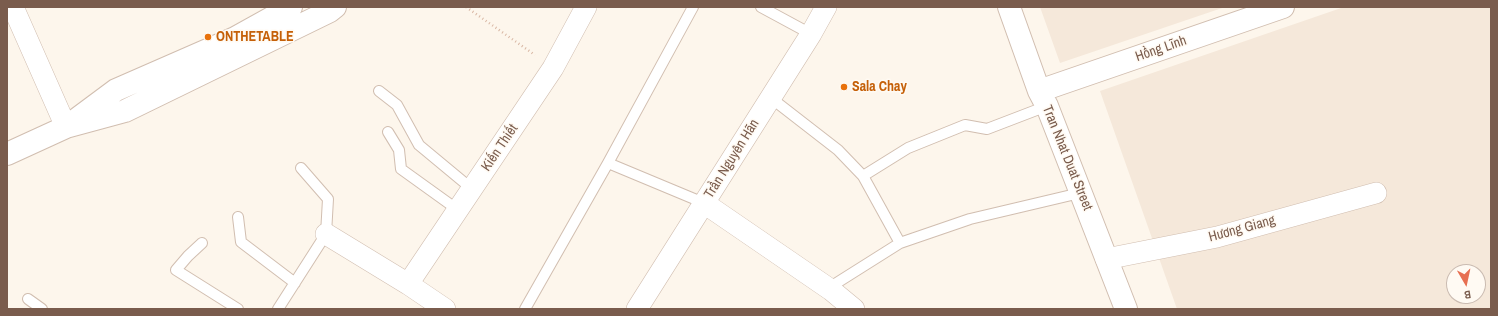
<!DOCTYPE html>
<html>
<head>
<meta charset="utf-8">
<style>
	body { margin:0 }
	#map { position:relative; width:1498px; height:316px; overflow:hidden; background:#fdf6ec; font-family:"Archivo Narrow",sans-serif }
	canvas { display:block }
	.frame { position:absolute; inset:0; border:8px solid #7a5c4d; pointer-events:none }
	.north { position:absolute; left:1446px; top:264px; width:40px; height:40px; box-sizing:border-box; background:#fffaf3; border:1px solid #cabbb1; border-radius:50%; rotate:171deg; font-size:11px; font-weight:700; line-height:16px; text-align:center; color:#7a5c4d }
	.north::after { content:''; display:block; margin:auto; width:14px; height:18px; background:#e76f51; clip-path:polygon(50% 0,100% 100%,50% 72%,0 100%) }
</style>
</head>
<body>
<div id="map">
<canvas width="1498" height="316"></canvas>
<div class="frame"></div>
<div class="north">B</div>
</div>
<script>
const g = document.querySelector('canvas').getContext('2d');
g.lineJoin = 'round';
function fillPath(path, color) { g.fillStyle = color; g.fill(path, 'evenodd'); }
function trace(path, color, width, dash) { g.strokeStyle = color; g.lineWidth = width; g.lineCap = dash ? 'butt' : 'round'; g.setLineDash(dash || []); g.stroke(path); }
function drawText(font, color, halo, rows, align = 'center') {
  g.font = font + ' "Archivo Narrow",sans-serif'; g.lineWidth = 3; g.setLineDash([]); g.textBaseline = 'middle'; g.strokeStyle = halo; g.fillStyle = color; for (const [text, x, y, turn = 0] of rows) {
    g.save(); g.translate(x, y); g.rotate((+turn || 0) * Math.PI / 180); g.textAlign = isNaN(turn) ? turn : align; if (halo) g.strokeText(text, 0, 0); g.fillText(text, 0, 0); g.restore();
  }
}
fillPath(new Path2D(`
	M 1040,7 L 1225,7 L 1060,63 Z
	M 1344,7 L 1491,7 L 1491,309 L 1177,309 L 1100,91 ZM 1454,272 L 1478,272 L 1478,296 L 1454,296 Z`), '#f5e8da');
const service = new Path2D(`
	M 761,7 L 811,34
	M 379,91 L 397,105 L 419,145 L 472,189
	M 771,98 L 838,150 L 863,176 L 900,243
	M 388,132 L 399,150 L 401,169 L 458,210
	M 608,163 L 704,203
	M 863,176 L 908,148 L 965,125 L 987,129 L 1047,106
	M 238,217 L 241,242 L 295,283
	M 202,243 L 188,256 L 176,270 L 238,309
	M 831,290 L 835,284 L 900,243 L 970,219 L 1080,193
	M 28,299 L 42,309
	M 278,309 L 326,234 L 328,199 L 301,168
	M 525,309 L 608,163 L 693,7`);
const minor = new Path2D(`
	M 13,7 L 66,127
	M 704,203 L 831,290 L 854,309
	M 326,234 L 408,284 L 445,309
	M 1106,259 L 1217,237 L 1376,193
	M 408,284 L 553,68 L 586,7
	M 637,309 L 811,34 L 826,7`);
const tertiary = new Path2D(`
	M 1009,7 L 1039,91 L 1047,106 L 1126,309
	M 1039,91 L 1283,7
	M 77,119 L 116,90 L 235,38 L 291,7
	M 7,154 L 66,127 L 125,111 L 330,11 L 335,7`);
trace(service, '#d1beb0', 12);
trace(minor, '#d1beb0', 22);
trace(tertiary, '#d1beb0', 24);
trace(new Path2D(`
	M 466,7 L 535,55`), '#d9b8a5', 2.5, [1, 3]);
trace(service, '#fff', 10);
trace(minor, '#fff', 21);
trace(tertiary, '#fff', 22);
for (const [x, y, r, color] of [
	[208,37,4,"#e8710a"],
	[844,87,4,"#e8710a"]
]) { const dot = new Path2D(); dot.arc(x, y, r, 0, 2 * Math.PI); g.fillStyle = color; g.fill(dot); trace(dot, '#fffaf3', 1.5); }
drawText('bold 14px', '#c56008', '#fffaf3', [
	["ONTHETABLE",216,37],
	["Sala Chay",852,87]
], 'left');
drawText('14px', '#7a5c4d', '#fffaf3', [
	["Hồng Lĩnh",1161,49,-19],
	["Kiến Thiết",500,148,-56],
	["Tran Nhat Duat Street",1067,158,68],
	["Trần Nguyên Hãn",732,159,-58],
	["Hương Giang",1242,229,-15]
]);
</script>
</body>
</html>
